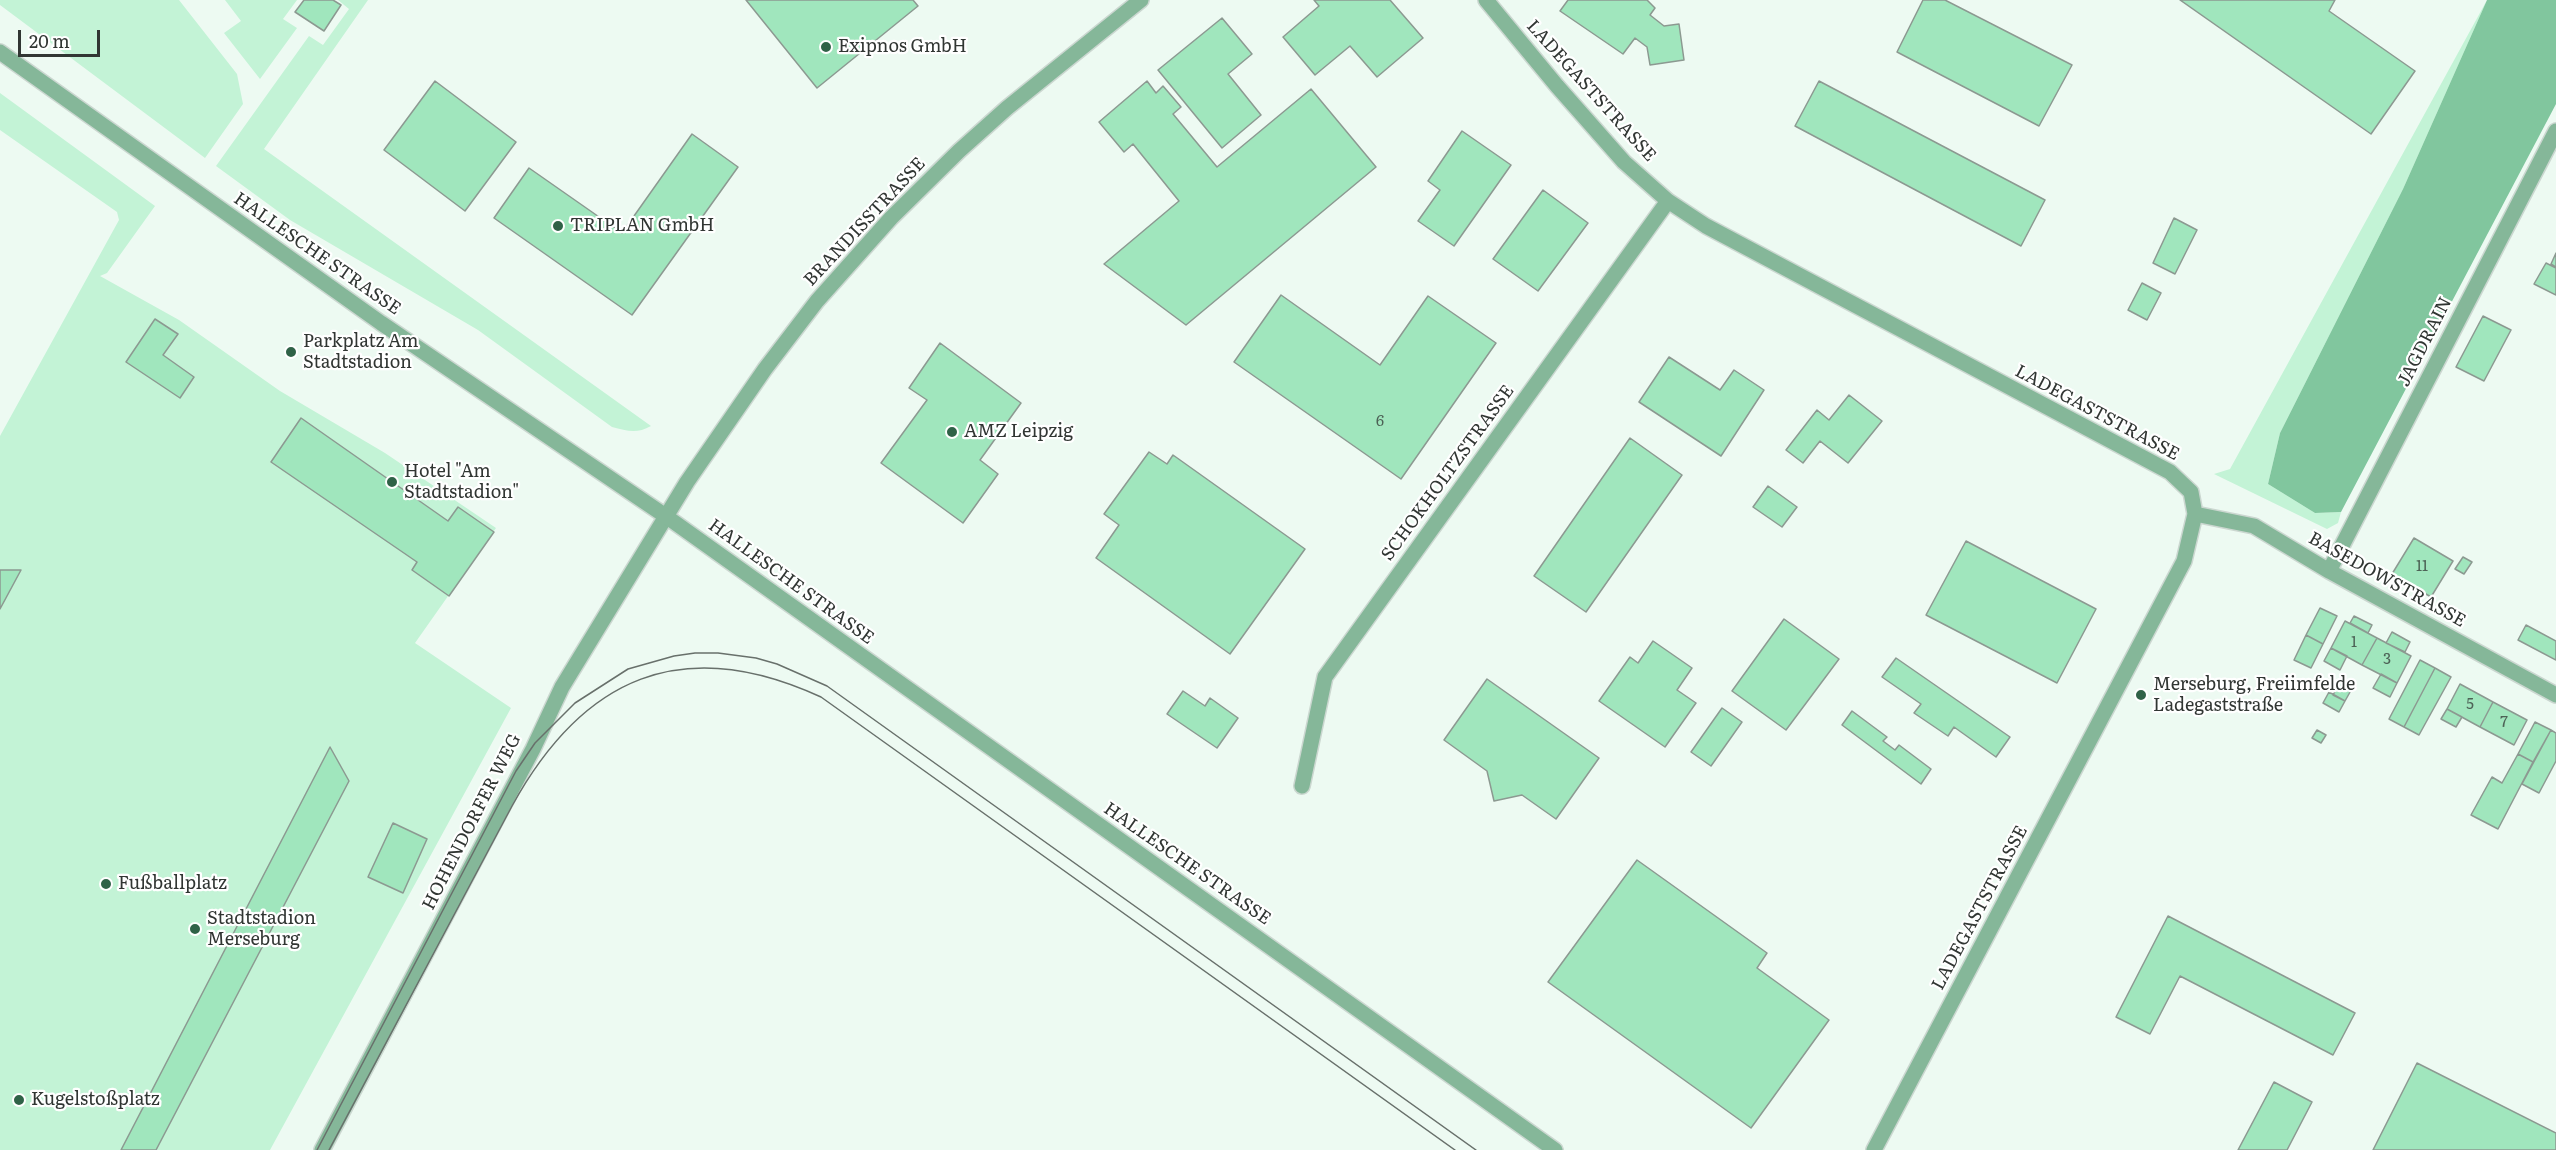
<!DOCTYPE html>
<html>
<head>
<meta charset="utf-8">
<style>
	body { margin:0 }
	#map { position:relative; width:2556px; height:1150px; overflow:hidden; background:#edfaf2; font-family:Literata,serif }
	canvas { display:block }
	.scale { position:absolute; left:18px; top:30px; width:82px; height:27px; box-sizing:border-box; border:3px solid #313633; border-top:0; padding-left:8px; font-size:18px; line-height:21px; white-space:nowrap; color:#313633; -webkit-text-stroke:4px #fff; paint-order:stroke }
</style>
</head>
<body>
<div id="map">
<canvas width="2556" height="1150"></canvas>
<div class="scale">20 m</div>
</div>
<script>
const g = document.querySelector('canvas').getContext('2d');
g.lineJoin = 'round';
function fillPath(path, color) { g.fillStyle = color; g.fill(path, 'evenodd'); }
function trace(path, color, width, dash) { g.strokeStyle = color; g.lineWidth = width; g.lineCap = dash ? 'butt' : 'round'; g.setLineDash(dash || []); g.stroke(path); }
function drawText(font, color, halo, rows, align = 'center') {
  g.font = font + ' Literata,serif'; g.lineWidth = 4.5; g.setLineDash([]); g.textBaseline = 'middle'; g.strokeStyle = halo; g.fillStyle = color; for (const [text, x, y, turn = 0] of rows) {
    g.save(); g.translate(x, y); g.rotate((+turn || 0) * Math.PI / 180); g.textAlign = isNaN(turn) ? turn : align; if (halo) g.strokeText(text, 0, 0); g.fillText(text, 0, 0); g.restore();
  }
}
fillPath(new Path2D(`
	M 0,0 L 179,0 L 237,74 L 243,104 L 205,158 L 0,5 Z
	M 225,0 L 297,0 L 283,19 L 297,28 L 260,79 L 224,33 L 241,21 Z
	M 338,0 L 368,0 L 264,149 L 651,426 C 637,434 627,431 612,427 L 478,330 L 290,220 L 216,166 L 309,36 L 323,45 L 349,9 Z
	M 2487,0 L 2403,189 L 2280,433 L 2268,484 L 2315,513 L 2341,512 L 2338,523 L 2327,529 L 2214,474 L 2230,469 Z
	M 0,93 L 155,206 L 107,273 L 100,276 L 179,320 L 280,391 L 385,453 L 496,528 L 415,643 L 511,708 L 270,1150 L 0,1150 L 0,436 L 119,220 L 117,212 L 0,130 Z`), '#c3f3d6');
fillPath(new Path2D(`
	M 2487,0 L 2556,0 L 2556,104 L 2341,512 L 2315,513 L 2268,484 L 2280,433 L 2403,189 Z`), '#81c69e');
const building = new Path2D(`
	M 304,0 L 333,0 L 341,5 L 324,31 L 295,12 Z
	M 746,0 L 913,0 L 918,6 L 817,88 Z
	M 1314,0 L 1390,0 L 1423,38 L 1377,77 L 1350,46 L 1315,75 L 1283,37 L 1319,6 Z
	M 1568,0 L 1647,0 L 1655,8 L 1650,15 L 1664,26 L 1679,24 L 1684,60 L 1650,65 L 1647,47 L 1635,38 L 1623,54 L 1560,11 Z
	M 1923,0 L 1945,0 L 2072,65 L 2039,126 L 1897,52 Z
	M 2180,0 L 2335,0 L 2329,11 L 2415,71 L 2371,134 Z
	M 1222,18 L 1252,54 L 1228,74 L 1261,115 L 1222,148 L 1158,70 Z
	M 435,81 L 516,142 L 465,211 L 384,150 Z
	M 1147,81 L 1156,93 L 1163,86 L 1181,107 L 1173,114 L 1217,167 L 1311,89 L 1376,167 L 1186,325 L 1104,264 L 1179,201 L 1133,144 L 1124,152 L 1099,122 Z
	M 1819,81 L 2045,200 L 2021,246 L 1795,126 Z
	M 1462,131 L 1511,165 L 1454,246 L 1418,221 L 1440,190 L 1428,181 Z
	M 692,134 L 738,167 L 632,315 L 494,218 L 529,168 L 622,233 Z
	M 1543,190 L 1588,223 L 1538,291 L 1493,259 Z
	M 2174,218 L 2197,230 L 2175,274 L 2153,263 Z
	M 2556,253 L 2556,267 L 2551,264 Z
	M 2546,263 L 2556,268 L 2556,295 L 2534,284 Z
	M 2142,283 L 2161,293 L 2147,320 L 2128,310 Z
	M 1281,295 L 1380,365 L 1428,296 L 1496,343 L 1401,479 L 1234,362 Z
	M 2483,316 L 2511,330 L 2484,381 L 2456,367 Z
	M 155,319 L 178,334 L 163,355 L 194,377 L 180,398 L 126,362 Z
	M 940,343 L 1021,403 L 980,460 L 998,474 L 963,523 L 881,463 L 927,400 L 909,388 Z
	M 1669,357 L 1720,390 L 1734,370 L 1764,390 L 1721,456 L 1639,402 Z
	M 1849,395 L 1882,421 L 1848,463 L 1820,441 L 1803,463 L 1786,450 L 1817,410 L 1829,420 Z
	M 301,418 L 448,521 L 458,507 L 494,532 L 449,596 L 412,570 L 417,562 L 271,462 Z
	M 1630,438 L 1682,475 L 1586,612 L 1534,576 Z
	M 1149,452 L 1167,464 L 1173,455 L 1305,549 L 1230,654 L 1096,558 L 1119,525 L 1104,514 Z
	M 1768,486 L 1797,507 L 1782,527 L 1753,507 Z
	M 2414,538 L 2453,561 L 2431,597 L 2392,574 Z
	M 1966,541 L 2096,609 L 2057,683 L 1926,615 Z
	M 2463,557 L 2472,562 L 2464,574 L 2455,569 Z
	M 0,570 L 21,570 L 0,609 Z
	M 2320,608 L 2337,616 L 2323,644 L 2306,635 Z
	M 2354,616 L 2372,625 L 2368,633 L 2350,623 Z
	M 1784,619 L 1839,659 L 1786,730 L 1732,691 Z
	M 2345,621 L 2377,638 L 2362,665 L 2331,648 Z
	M 2526,625 L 2556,641 L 2556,660 L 2518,640 Z
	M 2392,632 L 2410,642 L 2405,652 L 2386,643 Z
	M 2306,635 L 2323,644 L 2311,668 L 2294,660 Z
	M 2377,638 L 2411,656 L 2397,683 L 2362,665 Z
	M 1653,641 L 1692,668 L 1677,690 L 1696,703 L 1665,747 L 1599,701 L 1630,657 L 1638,663 Z
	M 2331,648 L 2347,656 L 2340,670 L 2324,661 Z
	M 1896,658 L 2010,737 L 1996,757 L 1954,727 L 1948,736 L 1914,713 L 1921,704 L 1882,677 Z
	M 2420,660 L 2435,668 L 2404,727 L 2389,719 Z
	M 2435,668 L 2451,677 L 2419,735 L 2404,727 Z
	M 2381,674 L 2397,683 L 2390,697 L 2373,688 Z
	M 1487,679 L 1599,758 L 1556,819 L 1522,795 L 1494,801 L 1487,771 L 1444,740 Z
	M 2342,679 L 2354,685 L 2345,701 L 2333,695 Z
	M 2460,684 L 2493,702 L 2480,727 L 2447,709 Z
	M 1183,691 L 1205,706 L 1210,698 L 1238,718 L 1217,748 L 1167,714 Z
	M 2329,692 L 2345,701 L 2339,712 L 2323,703 Z
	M 2493,702 L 2527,720 L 2514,745 L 2480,727 Z
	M 1722,708 L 1742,722 L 1711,766 L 1691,752 Z
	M 2447,709 L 2462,717 L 2456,727 L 2441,719 Z
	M 1852,711 L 1887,737 L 1883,741 L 1895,750 L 1899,745 L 1931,769 L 1921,784 L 1842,725 Z
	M 2535,722 L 2551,730 L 2533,762 L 2518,754 Z
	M 2317,730 L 2326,735 L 2321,743 L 2312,738 Z
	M 2551,730 L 2556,733 L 2556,761 L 2539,793 L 2522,784 Z
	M 330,747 L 349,781 L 156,1150 L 121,1150 Z
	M 2518,754 L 2533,762 L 2498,829 L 2471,815 L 2492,777 L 2502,783 Z
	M 393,823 L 427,839 L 403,893 L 368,877 Z
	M 1637,860 L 1767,953 L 1757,968 L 1829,1020 L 1751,1128 L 1548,982 Z
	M 2168,916 L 2355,1013 L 2333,1055 L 2180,976 L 2150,1034 L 2116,1017 Z
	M 2417,1063 L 2556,1133 L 2556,1150 L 2373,1150 Z
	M 2274,1082 L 2312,1102 L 2287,1150 L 2238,1150 Z`);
fillPath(building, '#a0e6bd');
trace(building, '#8c9991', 1.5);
const minor = new Path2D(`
	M 1486,0 L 1557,86 L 1624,162 L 1668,201 L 1706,226 L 2170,472 L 2191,492 L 2195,514 L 2184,561 L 1874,1150
	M 2195,514 L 2254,526 L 2329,571 L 2556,695
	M 2329,571 L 2556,131
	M 1302,786 L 1325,677 L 1668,201
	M 322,1150 L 533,749 L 562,687 L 687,482 L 765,369 L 817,301 L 891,218 L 959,151 L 1007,108 L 1141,0`);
const tertiary = new Path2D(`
	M 0,52 L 381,323 L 667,517 L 1555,1150`);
trace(minor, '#cbd7d0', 18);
trace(tertiary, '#cbd7d0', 18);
trace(minor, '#85b799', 15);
trace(tertiary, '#85b799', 15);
trace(new Path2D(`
	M 317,1150 L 516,771 L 535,743 L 575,703 L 628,669 L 674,656 L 695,653 L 718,653 L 756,658 L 777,664 L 827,686 L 1476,1150
	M 329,1150 L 512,806 C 583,677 682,633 821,697 L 1455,1150`), '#68706b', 1.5);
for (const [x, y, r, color] of [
	[826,47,6,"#2f6247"],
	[558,226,6,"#2f6247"],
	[291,352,6,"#2f6247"],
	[952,432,6,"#2f6247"],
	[392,482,6,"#2f6247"],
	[2141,695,6,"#2f6247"],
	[106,884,6,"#2f6247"],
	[195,929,6,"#2f6247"],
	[19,1100,6,"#2f6247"]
]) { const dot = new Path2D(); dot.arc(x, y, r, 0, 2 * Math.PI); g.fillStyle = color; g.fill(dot); trace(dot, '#fff', 2); }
drawText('15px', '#4d6256', null, [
	["6",1380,422],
	["11",2422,567],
	["1",2354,643],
	["3",2387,660],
	["5",2470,705],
	["7",2504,723]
]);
drawText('18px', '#313633', '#fff', [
	["Exipnos GmbH",838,47],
	["TRIPLAN GmbH",570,226],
	["Parkplatz Am",303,342],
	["Stadtstadion",303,363],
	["AMZ Leipzig",964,432],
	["Hotel \"Am",404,472],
	["Stadtstadion\"",404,493],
	["Merseburg, Freiimfelde",2153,685],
	["Ladegaststraße",2153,706],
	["Fußballplatz",118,884],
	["Stadtstadion",207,919],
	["Merseburg",207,940],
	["Kugelstoßplatz",31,1100]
], 'left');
drawText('18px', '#313633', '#fff', [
	["LADEGASTSTRASSE",1591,91,48],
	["BRANDISSTRASSE",865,222,-47],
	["HALLESCHE STRASSE",317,254,35],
	["JAGDRAIN",2425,342,-63],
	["LADEGASTSTRASSE",2097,413,28],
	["SCHOKHOLTZSTRASSE",1448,473,-54],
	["BASEDOWSTRASSE",2387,580,29],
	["HALLESCHE STRASSE",791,582,36],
	["HOHENDORFER WEG",472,822,-63],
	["HALLESCHE STRASSE",1187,864,35],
	["LADEGASTSTRASSE",1980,908,-62]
]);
</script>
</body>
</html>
